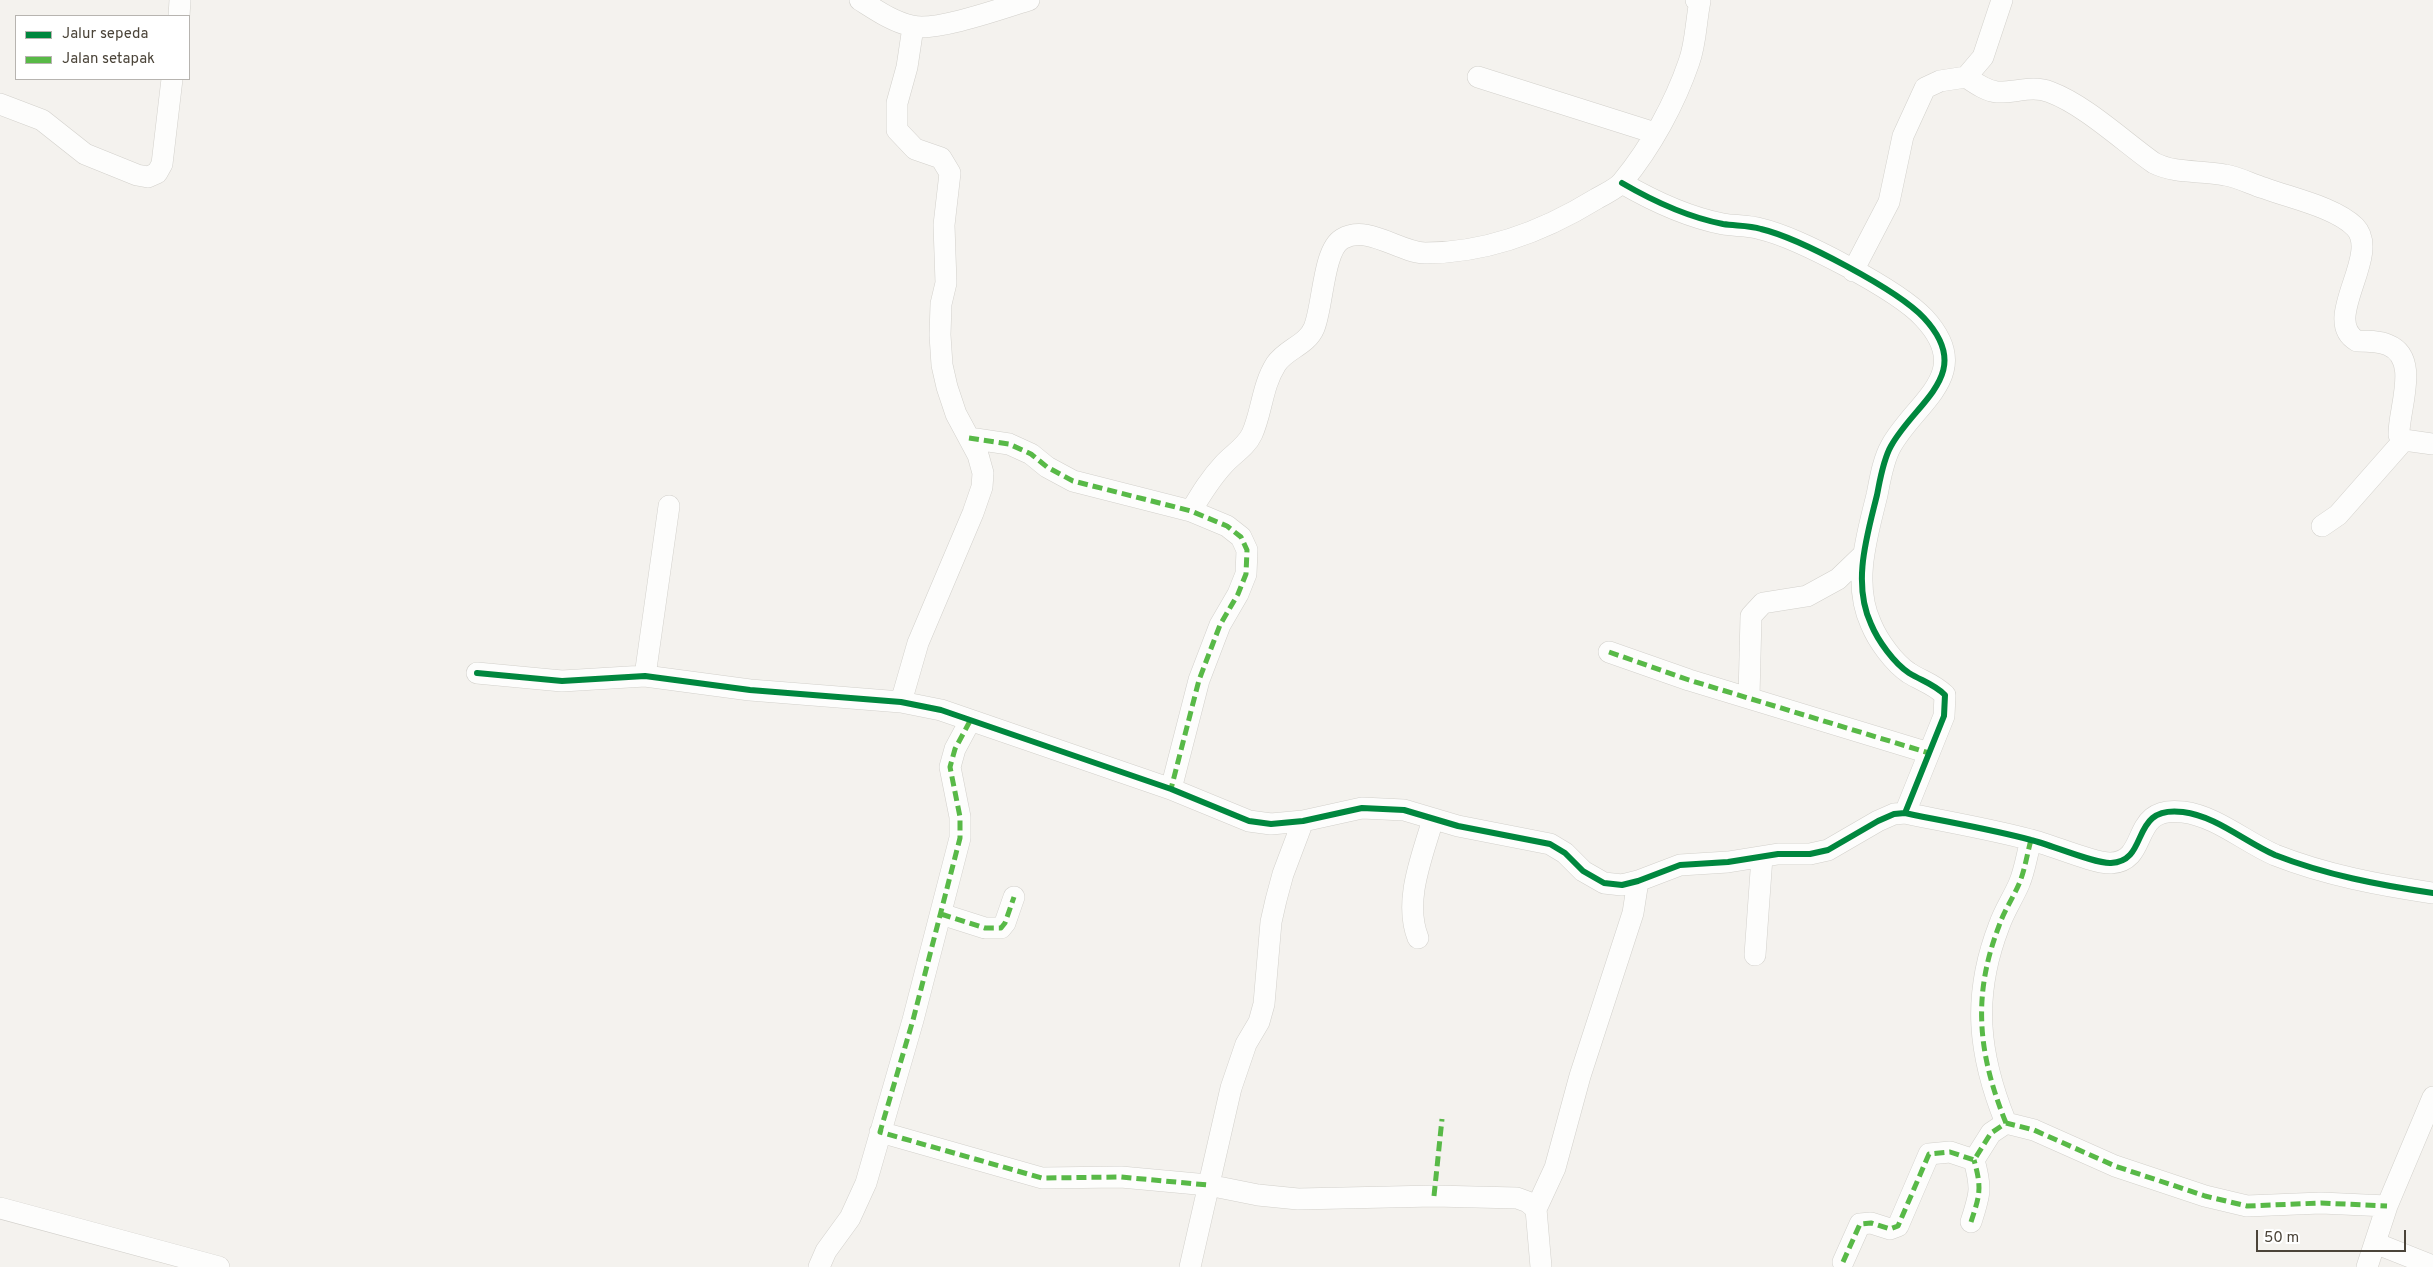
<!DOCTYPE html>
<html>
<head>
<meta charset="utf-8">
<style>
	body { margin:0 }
	#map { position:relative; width:2433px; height:1267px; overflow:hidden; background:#f4f2ee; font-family:Overpass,sans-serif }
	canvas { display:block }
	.legend { position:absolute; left:15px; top:15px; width:175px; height:65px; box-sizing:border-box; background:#fff; border:1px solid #b7b4b0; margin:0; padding:6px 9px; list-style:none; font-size:15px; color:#4b4439 }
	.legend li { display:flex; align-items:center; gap:10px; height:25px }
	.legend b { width:25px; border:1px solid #b7b4b0 }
	.scale { position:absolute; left:2256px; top:1230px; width:150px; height:22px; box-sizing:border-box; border:2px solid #4b4439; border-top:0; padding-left:6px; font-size:15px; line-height:18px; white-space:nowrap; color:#4b4439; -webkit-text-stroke:4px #fff; paint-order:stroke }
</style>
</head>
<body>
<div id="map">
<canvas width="2433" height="1267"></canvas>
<ul class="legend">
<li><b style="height:6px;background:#00873e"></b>Jalur sepeda</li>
<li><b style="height:6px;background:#58b947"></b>Jalan setapak</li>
</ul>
<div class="scale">50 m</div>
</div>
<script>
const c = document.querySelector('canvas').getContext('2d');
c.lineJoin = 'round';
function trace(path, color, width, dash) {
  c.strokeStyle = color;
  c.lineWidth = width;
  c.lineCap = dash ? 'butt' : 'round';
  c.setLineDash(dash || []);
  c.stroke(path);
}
const minor = new Path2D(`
	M860,0c16,10 33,22 52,26 24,6 91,-18 117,-26
	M179,16l1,-16
	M1478,77l177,56
	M1966,77c9,6 20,14 31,15 18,1 35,-7 53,0 35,13 73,49 104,71 22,11 46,7 71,12 13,2 26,9 39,13 26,10 71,19 91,39 27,28 -35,93 2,114 10,0 22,0 31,4 33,13 10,65 11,90l5,5 29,4
	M0,104l42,16 43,34 52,21 11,2 9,-4 5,-9 10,-85
	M1622,183c31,18 65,34 101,41 12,2 26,1 38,5 38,9 137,61 163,89 52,56 -8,83 -33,128 -8,14 -11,34 -14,49 -10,41 -25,88 -6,129 7,17 23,39 38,49 13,8 25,11 36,22l-1,21 -39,97
	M1853,271l36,-69 14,-66 22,-48 15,-7 26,-4 17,-20 19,-57
	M969,438l40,6 22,10 16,13 26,14 118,30 36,15 14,11 6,13 -1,24 -8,20 -18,31 -21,55 -28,109
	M1191,511c10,-17 19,-32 33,-47 9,-10 22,-17 28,-30 10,-22 10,-48 24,-70 10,-15 31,-19 38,-36 9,-21 9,-78 28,-89 26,-15 56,13 83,14 62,0 119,-22 171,-54 8,-5 21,-10 27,-18 28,-34 52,-78 66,-119 7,-19 7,-42 11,-61l-4,-1
	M2322,526l16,-11 66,-75
	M1609,652l80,28 240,73
	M477,673l85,8 83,-5 105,14 151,12 40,8 230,79 78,32 22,3 32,-3 59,-13 42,2 54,16 92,18 15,9 18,18 21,12 18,2 16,-4 42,-16 48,-3 50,-8h32l18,-4 50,-29 16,-7 11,-1c42,9 85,16 126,27 18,4 64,24 80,23 40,-2 17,-58 72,-51 33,4 62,30 92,43 51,20 104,30 158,38
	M645,676l24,-170
	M1749,697l2,-81 12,-13 44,-7 31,-17 25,-24
	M901,702l17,-59 55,-130 9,-26 1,-14 -5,-18 -22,-41 -9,-27 -5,-22 -2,-30 1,-31 5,-21 -2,-58 6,-52 -9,-15 -26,-9 -18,-19v-27l10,-36 6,-40
	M941,914l44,14h16l4,-5 9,-26
	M1418,938c-15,-38 5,-83 15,-119
	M1755,955l7,-98
	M2006,1123c-28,-69 -34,-127 -7,-197 5,-15 14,-28 20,-42 6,-14 8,-30 12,-44
	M880,1132l162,46 79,-1 87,8 50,10 40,4 136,-3 83,2 11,4 8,7 5,58
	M0,1208l219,59
	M1536,1209l19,-41 25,-92 53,-163 5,-32
	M1971,1222c9,-28 11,-33 3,-62
	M2375,1243l58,23
	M1843,1262l17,-38 11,-1 19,6 8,-3 31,-72 21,-2 24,8 17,-27 15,-10 28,7 81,36 90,30 42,10 74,-3 66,3
	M819,1267l7,-16 24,-33 16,-35 47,-163 47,-182v-21l-10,-50 5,-18 15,-28
	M1190,1267l41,-179 15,-44 13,-22 5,-18 7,-82 5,-22 7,-26 20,-53
	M2367,1267l20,-61 46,-109`);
trace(minor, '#d2d0cb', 22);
trace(minor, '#fdfdfc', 21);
trace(new Path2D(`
	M969,438l40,6 22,10 16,13 26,14 118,30 36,15 14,11 6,13 -1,24 -8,20 -18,31 -21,55 -28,109
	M1609,652l80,28 240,73
	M970,721l-15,28 -5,18 10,50v21l-47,182 -33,112 162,46 79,-1 87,8
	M941,914l44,14h16l4,-5 9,-26
	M2006,1123c-28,-69 -34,-127 -7,-197 5,-15 14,-28 20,-42 6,-14 8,-30 12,-44
	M1434,1196l8,-77
	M1971,1222c9,-28 11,-33 3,-62
	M1843,1262l17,-38 11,-1 19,6 8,-3 31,-72 21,-2 24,8 17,-27 15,-10 28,7 81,36 90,30 42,10 74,-3 66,3`), '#58b947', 5, [10, 5]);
trace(new Path2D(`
	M1622,183c31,18 65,34 101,41 12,2 26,1 38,5 38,9 137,61 163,89 52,56 -8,83 -33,128 -8,14 -11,34 -14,49 -10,41 -25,88 -6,129 7,17 23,39 38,49 13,8 25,11 36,22l-1,21 -39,97
	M477,673l85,8 83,-5 105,14 151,12 40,8 230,79 78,32 22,3 32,-3 59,-13 42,2 54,16 92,18 15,9 18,18 21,12 18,2 16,-4 42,-16 48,-3 50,-8h32l18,-4 50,-29 16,-7 11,-1c42,9 85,16 126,27 18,4 64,24 80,23 40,-2 17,-58 72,-51 33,4 62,30 92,43 51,20 104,30 158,38`), '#00873e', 6);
</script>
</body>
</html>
